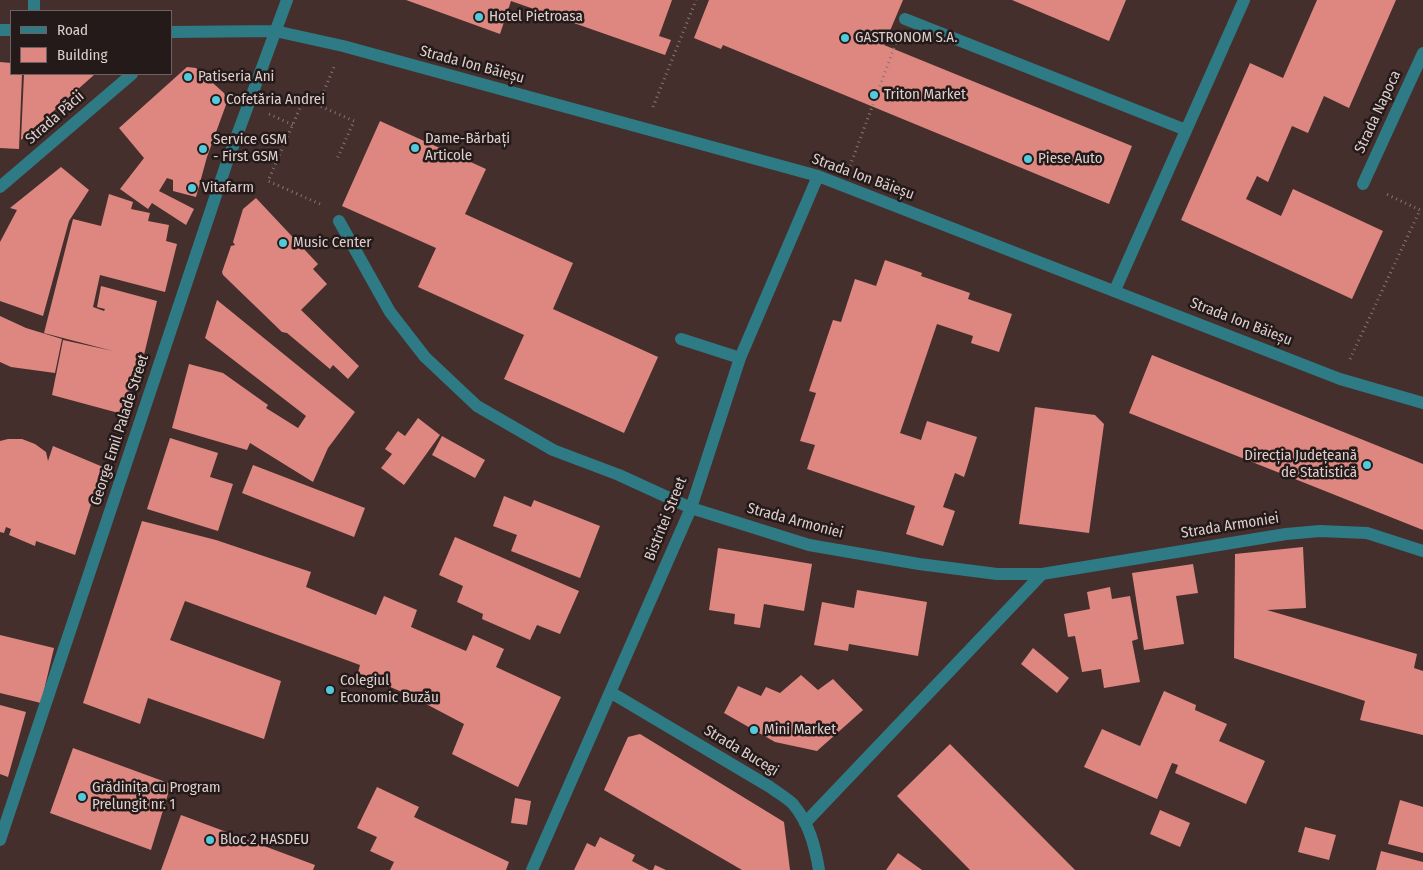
<!DOCTYPE html>
<html>
<head>
<meta charset="utf-8">
<style>
	body { margin:0 }
	#map { position:relative; width:1423px; height:870px; overflow:hidden; background:#452f2d; font-family:"Fira Sans Condensed",sans-serif }
	canvas { display:block }
	.legend { position:absolute; left:10px; top:10px; width:162px; height:65px; box-sizing:border-box; background:#241a19; border:1px solid #6e6261; margin:0; padding:6px 9px; list-style:none; font-size:15px; color:#decfcd }
	.legend li { display:flex; align-items:center; gap:10px; height:25px }
	.legend b { width:25px; border:1px solid #6e6261 }
</style>
</head>
<body>
<div id="map">
<canvas width="1423" height="870"></canvas>
<ul class="legend">
<li><b style="height:6px;background:#2e7a85"></b>Road</li>
<li><b style="height:14px;background:#dd8780"></b>Building</li>
</ul>
</div>
<script>
const c = document.querySelector('canvas').getContext('2d');
c.lineJoin = 'round';
function paint(path, color) {
  c.fillStyle = color;
  c.fill(path, 'evenodd');
}
function trace(path, color, width, dash) {
  c.strokeStyle = color;
  c.lineWidth = width;
  c.lineCap = dash ? 'butt' : 'round';
  c.setLineDash(dash || []);
  c.stroke(path);
}
function drawText(font, color, halo, rows, align = 'center') {
  c.font = font + ' "Fira Sans Condensed",sans-serif';
  c.lineWidth = 5;
  c.setLineDash([]);
  c.textBaseline = 'middle';
  c.strokeStyle = halo;
  c.fillStyle = color;
  for (const [text, x, y, turn = 0] of rows) {
    c.save();
    c.translate(x, y);
    c.rotate((+turn || 0) * Math.PI / 180);
    c.textAlign = isNaN(turn) ? turn : align;
    if (halo) c.strokeText(text, 0, 0);
    c.fillText(text, 0, 0);
    c.restore();
  }
}
paint(new Path2D(`
	M406,0h266l-13,36 12,4 -6,15 -154,-54 -11,33z
	M709,0h194l-19,45 248,101 -23,58 -386,-159 -2,4 -27,-11z
	M1012,0h114l-17,41z
	M1317,0h79l-47,108 -25,-12 -16,37 -16,-7 -24,56 -11,-6 -11,23 35,17 12,-27 90,42 -31,68 -171,-79 69,-157 33,15z
	M0,62l11,1v11h11l-3,75 -19,-1z
	M187,67l9,1 28,25 3,9 -20,55 -11,40 -23,-6v-11l-6,-2 -8,13 35,18 -8,16 -34,-22 -4,6 -28,-20 24,-31 -25,-30z
	M24,74h71l-74,66z
	M380,121l106,48 -21,45 108,49 -20,46 105,48 -34,76 -120,-54 20,-44 -106,-48 18,-39 -94,-42z
	M61,167l28,23 -20,31 -26,95 -43,-15v-59l17,-32 -7,-2z
	M109,194l24,8 -2,7 19,4 -2,8 21,4 -3,16 11,3 -12,48 -65,-17 -7,32 11,4 1,-2 -8,-2 4,-21 56,15 -14,58 -6,-1 -11,57 -74,-20 11,-55 50,11 -69,-18 29,-114 28,7z
	M256,198l62,66 -5,5 14,15 -26,26 58,56 -11,13 -15,-14 -3,4 -43,-36 -5,-1 -59,-57 -1,-3 9,-26 4,-1 -2,-3 10,-33z
	M885,260l37,13 -1,3 49,17 -2,6 44,15 -13,38 -28,-9 2,-7 -36,-12 -37,109 21,7 6,-19 50,16 -13,40 -9,-4 -12,34 12,4 -12,35 -37,-12 9,-28 -108,-37 8,-24 -15,-4 16,-48 -7,-2 24,-71 8,2 14,-43 21,7z
	M217,300l138,112 -27,36 -15,34 -63,-39 -3,7 -75,-22 17,-64 34,9 45,32 -2,3 32,20 8,-12 -101,-78z
	M0,316l26,12 36,11 -7,34 -44,-6 -11,-5z
	M1152,355l271,109v66l-294,-117z
	M1035,407l60,8 9,9 -15,109 -70,-9z
	M418,418l22,17 -36,50 -23,-17 11,-14 -7,-5 13,-18 7,5z
	M442,436l43,24 -10,18 -43,-23z
	M170,438l48,15 -8,24 23,7 -15,47 -71,-22z
	M8,439h14l13,5 11,8 2,9 5,-15 50,21 -28,88 -39,-14 -1,5 -26,-11 2,-6 -5,-2 -2,6 -4,-1v-91z
	M253,465l112,43 -11,29 -112,-44z
	M504,496l27,11 3,-7 66,26 -20,52 -69,-27 6,-16 -24,-9z
	M142,521l74,19 95,32 -5,15 70,28 8,-19 33,14 -6,17 55,24 7,-16 31,14 -8,18 65,30 -43,90 -66,-33 12,-30 -55,-29 -51,-22 2,-8 -175,-64 -15,39 111,41 -17,58 -116,-41 -8,26 -57,-21z
	M455,537l124,54 -19,43 -23,-9 -7,15 -48,-21 1,-5 -26,-12 6,-16 -24,-11z
	M1303,547l3,61 -39,2 150,44 -3,14 9,3v64l-63,-15 5,-19 -131,-43 1,-104z
	M718,548l94,16 -8,47 -40,-7 -4,24 -26,-4 1,-10 -26,-4z
	M1193,564l5,29 -22,3 8,48 -40,6 -12,-77z
	M1110,587l2,12 18,-3 8,43 -6,2 8,41 -36,6 -3,-19 -19,3 -7,-36 -7,1 -4,-23 26,-5 -3,-17z
	M857,590l70,12 -9,54 -69,-12 -1,7 -34,-6 8,-43 32,6z
	M0,635l54,13 -13,55 -41,-10z
	M1033,648l36,30 -12,15 -36,-29z
	M801,675l17,15 15,-11 30,31 -46,41 -42,-9 -51,-29 14,-27 23,10 5,-9 14,6z
	M1164,691l32,14 -1,5 32,14 -8,17 46,20 -19,43 -71,-31 3,-8 -6,-2 -15,36 -73,-32 18,-38 38,17z
	M0,705l26,7 -18,65 -8,-3z
	M640,734l144,88 6,48h-48l-138,-80 24,-53z
	M950,744l125,126h-105l-73,-74z
	M73,748l98,36 -20,66 -101,-37z
	M377,787l42,20 -5,10 95,45 -3,8h-116l4,-8 -24,-11 7,-14 -20,-9z
	M515,798l16,3 -4,24 -16,-2z
	M1400,800l23,7v46l-35,-9z
	M1160,810l30,13 -10,24 -30,-13z
	M181,815l134,50 -2,5h-152z
	M1305,827l31,8 -7,25 -31,-8z
	M600,837l35,18 -3,6 17,9h-75l13,-27 8,4z
	M1381,851l42,11v8h-47z
	M898,853l24,17h-36z
	M655,865l11,5h-13z`), '#dd8780');
trace(new Path2D(`
	M318,105l16,-38
	M653,107l43,-107
	M269,114l24,11
	M850,166l47,-126
	M320,204l-52,-23 36,-82 50,22 -17,38
	M1350,359l70,-149 -36,-17`), '#897674', 3, [1, 4]);
trace(new Path2D(`
	M34,0v11
	M905,19l281,111
	M0,30h11
	M171,32l104,-1 68,15 475,130 522,203 83,24
	M1363,184l60,-131
	M0,187l132,-113
	M339,221l51,91 35,45 52,49 76,44 66,25 72,33 118,37 110,19 78,10h45l244,-40 34,-3 47,2 56,18
	M1115,290l129,-290
	M681,339l59,19
	M610,692l160,95c8,6 17,11 23,17 16,19 22,42 26,66
	M805,823l237,-249
	M0,840l226,-675 61,-165
	M532,870l159,-362 49,-150 78,-182`), '#2e7a85', 12);
for (const [x, y, r, color] of [
	[479,17,5,"#53cadc"],
	[845,38,5,"#53cadc"],
	[188,77,5,"#53cadc"],
	[874,95,5,"#53cadc"],
	[216,100,5,"#53cadc"],
	[415,148,5,"#53cadc"],
	[203,149,5,"#53cadc"],
	[1028,159,5,"#53cadc"],
	[192,188,5,"#53cadc"],
	[283,243,5,"#53cadc"],
	[1367,465,5,"#53cadc"],
	[330,690,5,"#53cadc"],
	[754,730,5,"#53cadc"],
	[82,797,5,"#53cadc"],
	[210,840,5,"#53cadc"]
]) {
  const dot = new Path2D();
  dot.arc(x, y, r, 0, 2 * Math.PI);
  c.fillStyle = color;
  c.fill(dot);
  trace(dot, '#241a19', 2);
}
drawText('15px', '#decfcd', '#241a19', [
	["Hotel Pietroasa",489,17],
	["GASTRONOM S.A.",855,38],
	["Patiseria Ani",198,77],
	["Triton Market",884,95],
	["Cofetăria Andrei",226,100],
	["Dame-Bărbați",425,139],
	["Articole",425,156],
	["Service GSM",213,140],
	["- First GSM",213,157],
	["Piese Auto",1038,159],
	["Vitafarm",202,188],
	["Music Center",293,243],
	["Direcția Județeană",1357,456,"right"],
	["de Statistică",1357,473,"right"],
	["Colegiul",340,681],
	["Economic Buzău",340,698],
	["Mini Market",764,730],
	["Grădinița cu Program",92,788],
	["Prelungit nr. 1",92,805],
	["Bloc 2 HASDEU",220,840]
], 'left');
drawText('15px', '#decfcd', '#241a19', [
	["Strada Ion Băieșu",472,65,15],
	["Strada Napoca",1378,112,-65],
	["Strada Păcii",55,118,-41],
	["Strada Ion Băieșu",863,177,20],
	["Strada Ion Băieșu",1241,322,21],
	["George Emil Palade Street",120,430,-72],
	["Bistritei Street",666,519,-68],
	["Strada Armoniei",795,521,15],
	["Strada Armoniei",1230,526,-9],
	["Strada Bucegi",741,751,31]
]);
</script>
</body>
</html>
